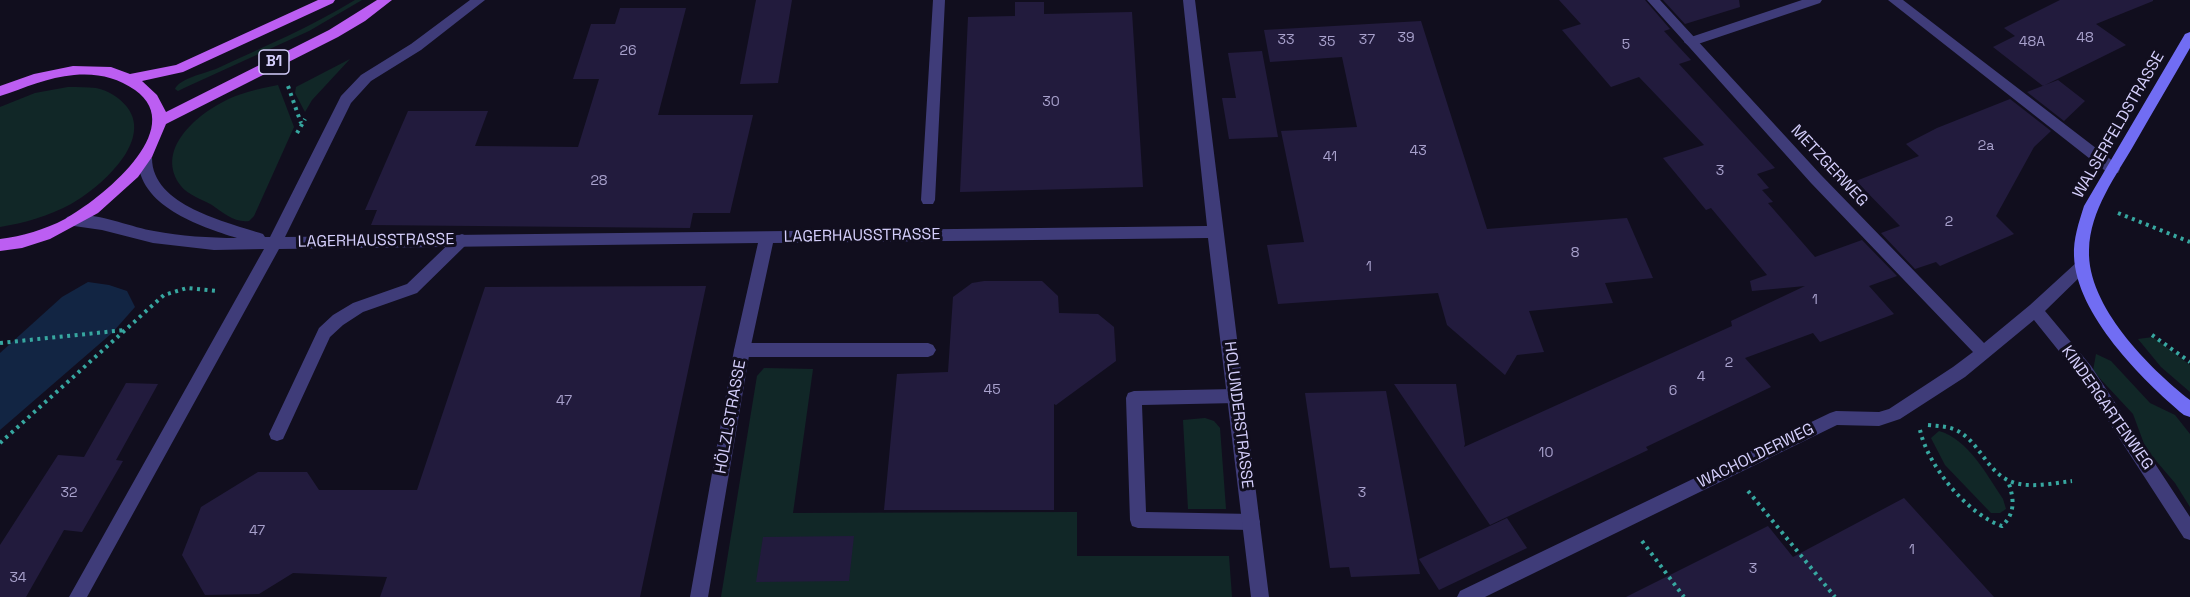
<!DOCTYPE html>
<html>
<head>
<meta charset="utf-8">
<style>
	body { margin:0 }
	canvas { display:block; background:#110e1e }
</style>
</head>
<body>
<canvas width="2190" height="597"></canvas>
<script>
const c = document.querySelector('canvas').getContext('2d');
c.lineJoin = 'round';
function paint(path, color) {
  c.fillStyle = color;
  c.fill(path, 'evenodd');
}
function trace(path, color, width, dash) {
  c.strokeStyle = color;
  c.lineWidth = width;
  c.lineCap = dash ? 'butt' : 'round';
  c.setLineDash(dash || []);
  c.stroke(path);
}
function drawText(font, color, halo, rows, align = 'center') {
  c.font = font + ' "Space Grotesk",sans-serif';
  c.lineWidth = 6;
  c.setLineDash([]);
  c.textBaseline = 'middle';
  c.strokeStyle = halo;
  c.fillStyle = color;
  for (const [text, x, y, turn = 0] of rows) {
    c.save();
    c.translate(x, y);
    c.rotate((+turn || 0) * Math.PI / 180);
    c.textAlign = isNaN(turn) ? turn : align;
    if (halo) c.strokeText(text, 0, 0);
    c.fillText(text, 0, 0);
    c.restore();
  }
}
paint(new Path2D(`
	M355,0h7l-53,31 -125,57 -6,3 -3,-2c4,-10 30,-16 41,-20 47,-22 95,-42 139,-69z
	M350,59l-38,41 -7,12 -10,-19 1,-6z
	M278,85l16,42 -40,89 -5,5c-14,2 -26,-8 -37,-16 -9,-5 -25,-11 -31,-19 -26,-34 12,-68 40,-83 17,-10 38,-14 57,-18z
	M68,87c9,0 19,0 28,1 13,3 23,9 31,19 27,35 -29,82 -56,97 -22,12 -47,19 -71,23v-120l35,-14z
	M2153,337l37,28v27l-29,-25 -23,-28z
	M2096,354l15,7 39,42 25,12 15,19v73l-15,-24 -29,-34 -13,-35 -40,-43z
	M764,368l49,1 -20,144 284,-1v44h152l3,41h-511l36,-221z
	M1205,418l9,3 6,7 6,81h-38l-5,-89z
	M1939,431c29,8 48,44 64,68l3,10 -6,4h-9l-46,-48 -14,-27z`), '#112727');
paint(new Path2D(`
	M88,282l21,3 18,6 8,16 -23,26 -112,97v-77l62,-56z`), '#122543');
paint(new Path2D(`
	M756,0h36l-14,83 -38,1z
	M1559,0h86l25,29 -6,2 27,29 -12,4 96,104 -18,6 12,14 -7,2 11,12 -5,1 47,54 47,-17 35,36 -28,10 25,28 -74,28 -7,-9 -68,25 26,29 -125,60 2,3 -158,75 -96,-141h62l9,60 -1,3 268,-121 -1,-5 74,-35 -53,5 -2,-10 17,-6 -56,-67 -5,2 -43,-52 41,-13 -65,-68 -28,10 -49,-57 19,-6z
	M1663,0h76l1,7 -55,17z
	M2060,0h93v1l-57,23 30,21 -83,41 -50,-39 22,-11 -11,-8z
	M1015,2h29v12l88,-2 11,175 -183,5 8,-175 47,-1z
	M620,8h66l-28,107h95l-23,98h-37l-3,15 -319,-3 6,-15h-12l43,-99h80l-13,35 103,1 21,-68h-26l18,-55h24z
	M1421,21l66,208 140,-11 26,60 -48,5 8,20 -84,8 15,41 -27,3 -12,20 -58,-50 -9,-32 -160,11 -11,-59 37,-3 -23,-111 76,-4 -15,-70 -72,5 -6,-32z
	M1262,51l16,86 -49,2 -7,-41h14l-8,-45z
	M2058,80l27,21 -21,20 -37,-29z
	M2010,99l41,32 -17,16 -38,69 18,18 -74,32 -4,-4 -21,7 -34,-36 19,-7 -44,-45 63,-25 -13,-12 31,-16z
	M984,281h58l16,15 1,17 39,1 16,13 2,34 -60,44 -2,-1v106h-170l13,-136 51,-2 5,-75 19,-14z
	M706,286l-66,311h-260l7,-20 -94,-4 -34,21 -54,1 -23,-40 19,-48 57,-35h49l12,18h98l68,-203z
	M126,383l32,1 -42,76 7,1 -41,71 -18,-2 -38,67h-26v-52l58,-90 26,2z
	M1386,391l34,183 -69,3 -2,-10 -19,1 -25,-175z
	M1904,498l90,99h-368l142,-71 25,31z
	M1507,518l20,30 -88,42 -20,-31z
	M854,536l-5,45 -93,1 7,-45z`), '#221b3d');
trace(new Path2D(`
	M288,86l13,37
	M297,133l8,-14
	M2118,213l72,29
	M2152,335l38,27
	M0,343l125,-13
	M1928,425c10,1 19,1 28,5 25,12 31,45 59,53 18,5 39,0 57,-2
	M1920,430c8,36 47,84 82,96 14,-13 12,-28 6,-45
	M0,443l164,-148 23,-7 30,3
	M1748,491l87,106
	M1642,541l42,56`), '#37a7a0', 4, [3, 4.5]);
paint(new Path2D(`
	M933,0h12l-10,200 -2,4h-10l-2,-4z
	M1802,0h20l-2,3 -125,42 -5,2 -6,-5 1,-3z
	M1888,0h15l215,165 2,4 -2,4h-10z
	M462,234l5,2 2,4 -2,4 -50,49 -54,19 -20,13 -13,12 -47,102 -6,2 -6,-2 -2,-5 50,-106 14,-13 20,-12 54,-19 50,-48z
	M742,343h186l5,2 3,5 -3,5 -5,2h-186l-5,-2 -3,-5 3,-5z
	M1236,389l6,2 2,5 -2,5 -6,2 -94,2 4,107 106,2 6,2 2,6 -2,6 -6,2 -114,-2 -6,-2 -2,-6 -4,-122 2,-5 6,-2z`), '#3f3c79');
paint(new Path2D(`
	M470,0h15l-64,50 -50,31 -20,22 -66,134 922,-11 -24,-226h12l74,597h-18l-43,-359 -435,5 -23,107 -42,247h-18l44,-247 24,-107 -479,6 -192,348h-18l195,-348 -50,1 -61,-7 -51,-13 -35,-5 -2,-4 2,-4c23,-8 62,10 87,14 27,5 55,7 83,7 -38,-12 -99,-32 -99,-80l7,-5 7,5c0,48 75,64 111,76l2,3h5l71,-141 20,-21 50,-31z
	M1647,0h13l161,175 163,168 46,-38 47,-43h10l2,4 -2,4 -42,41 46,55 99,151v23l-6,-2 -105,-162 -45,-56 -69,57 -65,42 -21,7 -42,-1 -352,172h-28l3,-6 370,-178 6,-2 43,1 10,-3 64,-42 20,-15 -162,-169z`), '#3f3c79');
paint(new Path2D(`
	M2190,32v16c-18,32 -37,63 -55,95 -19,33 -45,67 -46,107 -2,56 60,118 101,150v17l-6,-2c-42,-35 -108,-101 -110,-159 -1,-17 5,-34 10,-50l101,-172z`), '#716df3');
paint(new Path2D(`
	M318,0h17l-2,3 -150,69 -41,9 15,14 9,17 163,-82 48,-30h15l-27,21 -27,16 -172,87 -14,33 -14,20 -40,36 -48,26 -28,9 -22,3v-12c23,-3 44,-9 65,-20 34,-19 125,-90 70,-129 -19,-13 -38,-17 -61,-15 -26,2 -49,13 -74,21v-10l34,-12 39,-8 38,1 19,7 46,-9z`), '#bc5ef2');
drawText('14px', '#a8a1cc', null, [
	["39",1406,38],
	["48",2085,38],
	["33",1286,40],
	["37",1367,40],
	["35",1327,42],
	["48A",2032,42],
	["5",1626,45],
	["26",628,51],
	["30",1051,102],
	["2a",1986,146],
	["43",1418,151],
	["41",1330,157],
	["3",1720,171],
	["28",599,181],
	["2",1949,222],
	["8",1575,253],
	["1",1369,267],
	["1",1815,300],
	["2",1729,363],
	["4",1701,377],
	["45",992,390],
	["6",1673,391],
	["47",564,401],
	["10",1546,453],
	["32",69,493],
	["3",1362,493],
	["47",257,531],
	["1",1912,550],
	["3",1753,569],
	["34",18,578]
]);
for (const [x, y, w] of [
	[274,62,30]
]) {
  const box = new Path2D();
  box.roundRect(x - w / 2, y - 12, w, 24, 4.5);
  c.fillStyle = '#110e1e';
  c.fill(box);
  trace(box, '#d4cefb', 1.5);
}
drawText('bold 15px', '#d4cefb', null, [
	["B1",274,62]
]);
drawText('16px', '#d4cefb', '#110e1e', [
	["WALSERFELDSTRASSE",2119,125,-60],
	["METZGERWEG",1829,166,47],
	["LAGERHAUSSTRASSE",862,236,-1],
	["LAGERHAUSSTRASSE",376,241,-1],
	["KINDERGARTENWEG",2107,408,55],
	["HOLUNDERSTRASSE",1238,415,83],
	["HÖLZLSTRASSE",731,417,-80],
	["WACHOLDERWEG",1756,456,-26]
]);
</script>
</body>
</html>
